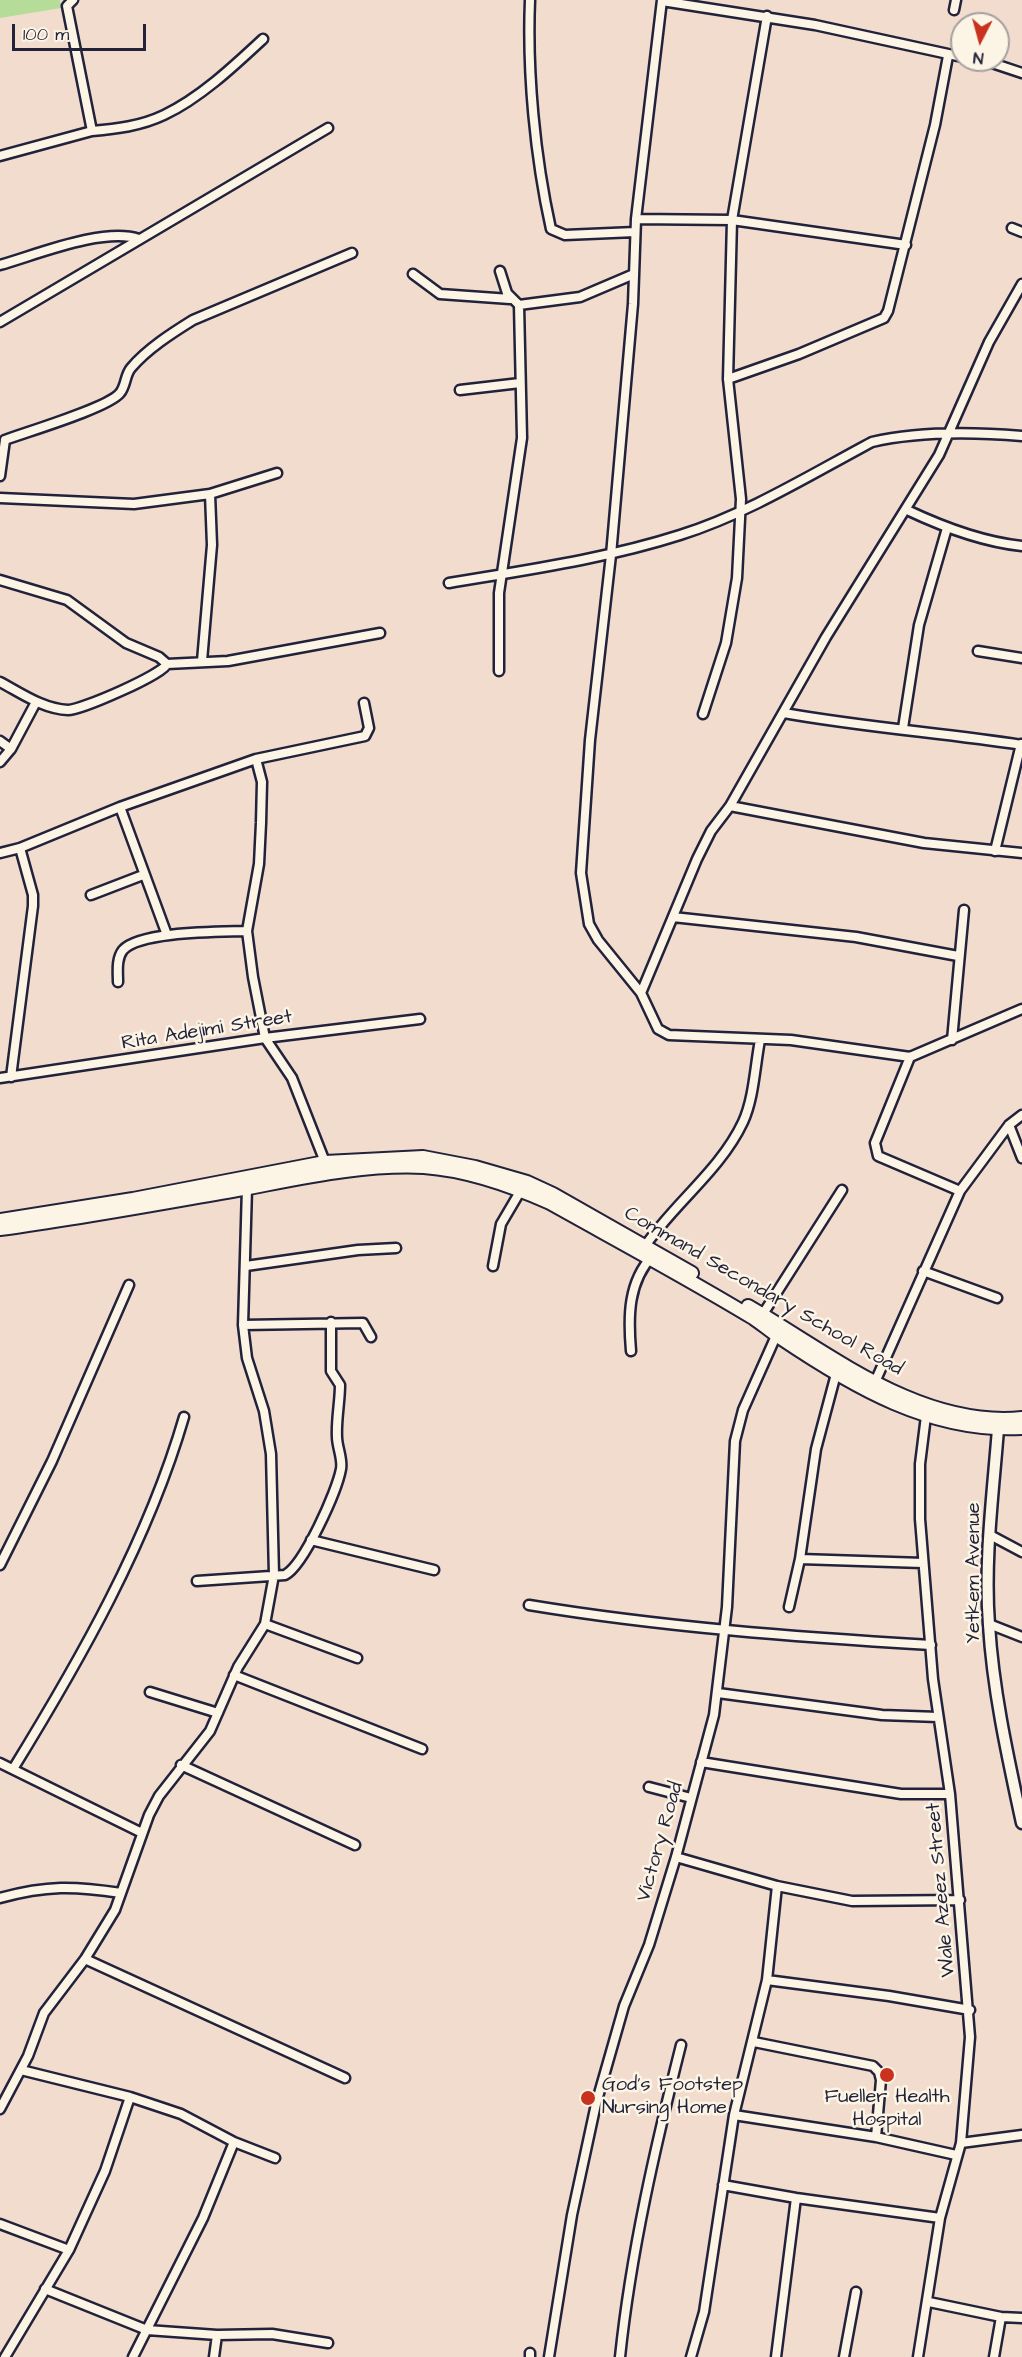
<!DOCTYPE html>
<html>
<head>
<meta charset="utf-8">
<style>
	body { margin:0 }
	#map { position:relative; width:1022px; height:2357px; overflow:hidden; background:#f2dcce; font-family:"Architects Daughter",sans-serif }
	canvas { display:block }
	.north { position:absolute; left:950px; top:12px; width:60px; height:60px; box-sizing:border-box; background:#fcf5e5; border:2px solid #a5a1a1; border-radius:50%; rotate:186deg; font-size:16px; font-weight:700; line-height:24px; text-align:center; color:#22223b }
	.north::after { content:''; display:block; margin:auto; width:21px; height:27px; background:#c8321e; clip-path:polygon(50% 0,100% 100%,50% 72%,0 100%) }
	.scale { position:absolute; left:12px; top:24px; width:134px; height:27px; box-sizing:border-box; border:3px solid #22223b; border-top:0; padding-left:8px; font-size:18px; line-height:21px; white-space:nowrap; color:#22223b; -webkit-text-stroke:4px #fcf5e5; paint-order:stroke }
</style>
</head>
<body>
<div id="map">
<canvas width="1022" height="2357"></canvas>
<div class="north">N</div>
<div class="scale">100 m</div>
</div>
<script>
const c = document.querySelector('canvas').getContext('2d');
c.lineJoin = 'round';
function paint(path, color) {
  c.fillStyle = color;
  c.fill(path, 'evenodd');
}
function trace(path, color, width, dash) {
  c.strokeStyle = color;
  c.lineWidth = width;
  c.lineCap = dash ? 'butt' : 'round';
  c.setLineDash(dash || []);
  c.stroke(path);
}
function drawText(font, color, halo, rows, align = 'center') {
  c.font = font + ' "Architects Daughter",sans-serif';
  c.lineWidth = 5;
  c.setLineDash([]);
  c.textBaseline = 'middle';
  c.strokeStyle = halo;
  c.fillStyle = color;
  for (const [text, x, y, turn = 0] of rows) {
    c.save();
    c.translate(x, y);
    c.rotate((+turn || 0) * Math.PI / 180);
    c.textAlign = isNaN(turn) ? turn : align;
    if (halo) c.strokeText(text, 0, 0);
    c.fillText(text, 0, 0);
    c.restore();
  }
}
paint(new Path2D(`
	M0,0h60l1,8 -61,10z`), '#b5dc98');
const minor = new Path2D(`
	M530,0c-3,73 5,157 21,229l14,6 70,-3
	M662,1l153,24 147,32
	M954,10l2,-10
	M983,60l39,13
	M92,131c24,-2 49,-5 72,-16 36,-17 70,-49 99,-76
	M0,156l92,-25 -25,-125 6,-6
	M636,219l96,1 174,25
	M1012,228l10,4
	M0,265c36,-10 103,-38 139,-26
	M413,274l27,20 70,5
	M1022,284l-33,58 -50,113 -113,182 -96,169 -19,25 -14,28 -56,134 17,36 11,6 122,5 119,17 112,-48
	M519,305l61,-8 54,-23
	M0,322l328,-194
	M728,379l71,-25 85,-36 4,-7 47,-186 13,-69
	M460,390l60,-7
	M5,440c21,-8 103,-32 115,-47 6,-7 5,-18 11,-25 16,-19 41,-35 62,-48l159,-67
	M0,476l5,-36
	M0,498l134,6 76,-10 67,-21
	M907,510c36,17 75,32 115,36
	M0,580l67,20 59,43 33,14 8,7 61,-3 152,-28
	M449,583c77,-13 156,-24 231,-48 67,-21 130,-60 192,-93 47,-11 102,-10 150,-6
	M978,651l44,7
	M202,661l10,-116 -2,-51
	M499,671v-78l23,-155 -3,-133 -12,-12 -7,-22
	M0,682c21,11 43,27 68,28 13,0 94,-35 99,-46
	M784,713c78,14 159,20 238,32
	M703,714l23,-71 11,-65 4,-79 -13,-120 4,-159 35,-204
	M903,728l16,-103 28,-97
	M0,741l11,8 -11,13
	M11,749l25,-47
	M256,759l6,23 -1,41 -2,41 -12,67 6,46 12,61 27,40 33,84
	M730,806l194,37 98,10
	M120,807l47,128
	M995,851l26,-107
	M0,853l20,-5 100,-41 136,-48 109,-23 4,-8 -5,-25
	M91,895l52,-20
	M673,917l183,20 102,19
	M118,982c0,-10 -2,-23 5,-32 17,-19 97,-18 124,-19
	M641,993l-43,-53 -9,-16 -8,-51 9,-133 21,-185 22,-251 3,-85 26,-219
	M952,1040l12,-130
	M910,1057l-35,86 3,13 82,35
	M11,1077l22,-171v-11l-13,-47
	M0,1078l265,-40 155,-19
	M1009,1125l13,33
	M643,1249c30,-45 77,-78 100,-127 11,-24 12,-56 17,-82
	M246,1266l112,-16 38,-2
	M493,1266l8,-42 20,-34
	M923,1271l74,27
	M763,1314l79,-124
	M243,1325l120,-2 8,14
	M631,1351c-3,-35 -3,-69 22,-96
	M836,1374l-20,75 -16,110 123,4
	M875,1382l85,-191 49,-66 13,-10
	M990,1535l32,17
	M311,1540l123,30
	M0,1565l52,-104 77,-176
	M197,1581l88,-6c19,-10 52,-84 56,-106 2,-10 -4,-22 -4,-32 -1,-17 3,-35 3,-52l-9,-14v-49
	M529,1605c133,22 267,32 402,40
	M789,1607l11,-48
	M265,1624l92,34
	M989,1624l33,13
	M234,1675l188,74
	M150,1692l68,21
	M718,1693l164,22 56,2
	M701,1762l200,32h49
	M0,1763l142,70
	M181,1765l174,80
	M13,1769c67,-109 135,-228 171,-352
	M649,1787l42,11
	M676,1857l101,29 75,15 108,-1
	M0,1898c47,-13 74,-12 121,-5
	M85,1959l260,119
	M767,1980l10,-94
	M754,2042l119,24 6,6 2,8 -5,57
	M21,2070l109,27 51,17 53,28 41,16
	M0,2109l28,-53 16,-43 41,-54 30,-49 34,-95 10,-19 51,-65 28,-64 27,-43 9,-49 -3,-121 -7,-43 -17,-53 -4,-33 4,-137
	M734,2115l142,22 80,18
	M961,2143l61,-8
	M723,2185l73,13 144,20
	M0,2224l69,26
	M45,2289l102,41 70,5 55,-1 56,9
	M929,2302l72,15 21,1
	M5,2357l64,-107 36,-79 25,-74
	M133,2357l70,-139 31,-76
	M214,2357l3,-22
	M530,2357v-4
	M549,2357l23,-142 24,-111 28,-98 25,-61 27,-88 38,-142 13,-108 8,-166 8,-31 33,-74
	M620,2357c11,-105 35,-209 61,-312
	M691,2357l13,-45 30,-197 33,-135 122,16 81,14
	M776,2357l20,-159
	M844,2357l12,-65
	M918,2357l22,-139 21,-75 9,-106 -20,-243 -17,-115 -13,-160v-55l6,-48
	M994,2357l7,-40`);
const tertiary = new Path2D(`
	M998,1429c-5,65 -14,131 -9,196 4,66 19,133 33,198`);
const secondary = new Path2D(`
	M0,1220l133,-21 192,-37 98,-5 52,10 52,15 26,12 139,79
	M0,1229c82,-11 162,-26 243,-40 59,-11 120,-25 181,-22 42,3 88,19 126,36 68,38 137,75 203,115 9,6 17,13 26,19 74,50 152,96 243,91
	M748,1306c83,48 172,122 274,112`);
trace(minor, '#22223b', 13);
trace(tertiary, '#22223b', 15);
trace(secondary, '#22223b', 16);
trace(minor, '#fcf5e5', 8);
trace(tertiary, '#fcf5e5', 10);
trace(secondary, '#fcf5e5', 12);
for (const [x, y, r, color] of [
	[887,2075,8,"#c8321e"],
	[588,2098,8,"#c8321e"]
]) {
  const dot = new Path2D();
  dot.arc(x, y, r, 0, 2 * Math.PI);
  c.fillStyle = color;
  c.fill(dot);
  trace(dot, '#fcf5e5', 2);
}
drawText('20px', '#22223b', '#fcf5e5', [
	["Rita Adejimi Street",207,1031,-9],
	["Command Secondary School Road",763,1292,30],
	["Yetkem Avenue",975,1573,-90],
	["Victory Road",661,1842,-74],
	["Wale Azeez Street",942,1890,-95]
]);
drawText('20px', '#22223b', '#fcf5e5', [
	["God's Footstep",602,2086],
	["Nursing Home",602,2109],
	["Fueller Health",887,2098,"center"],
	["Hospital",887,2121,"center"]
], 'left');
</script>
</body>
</html>
